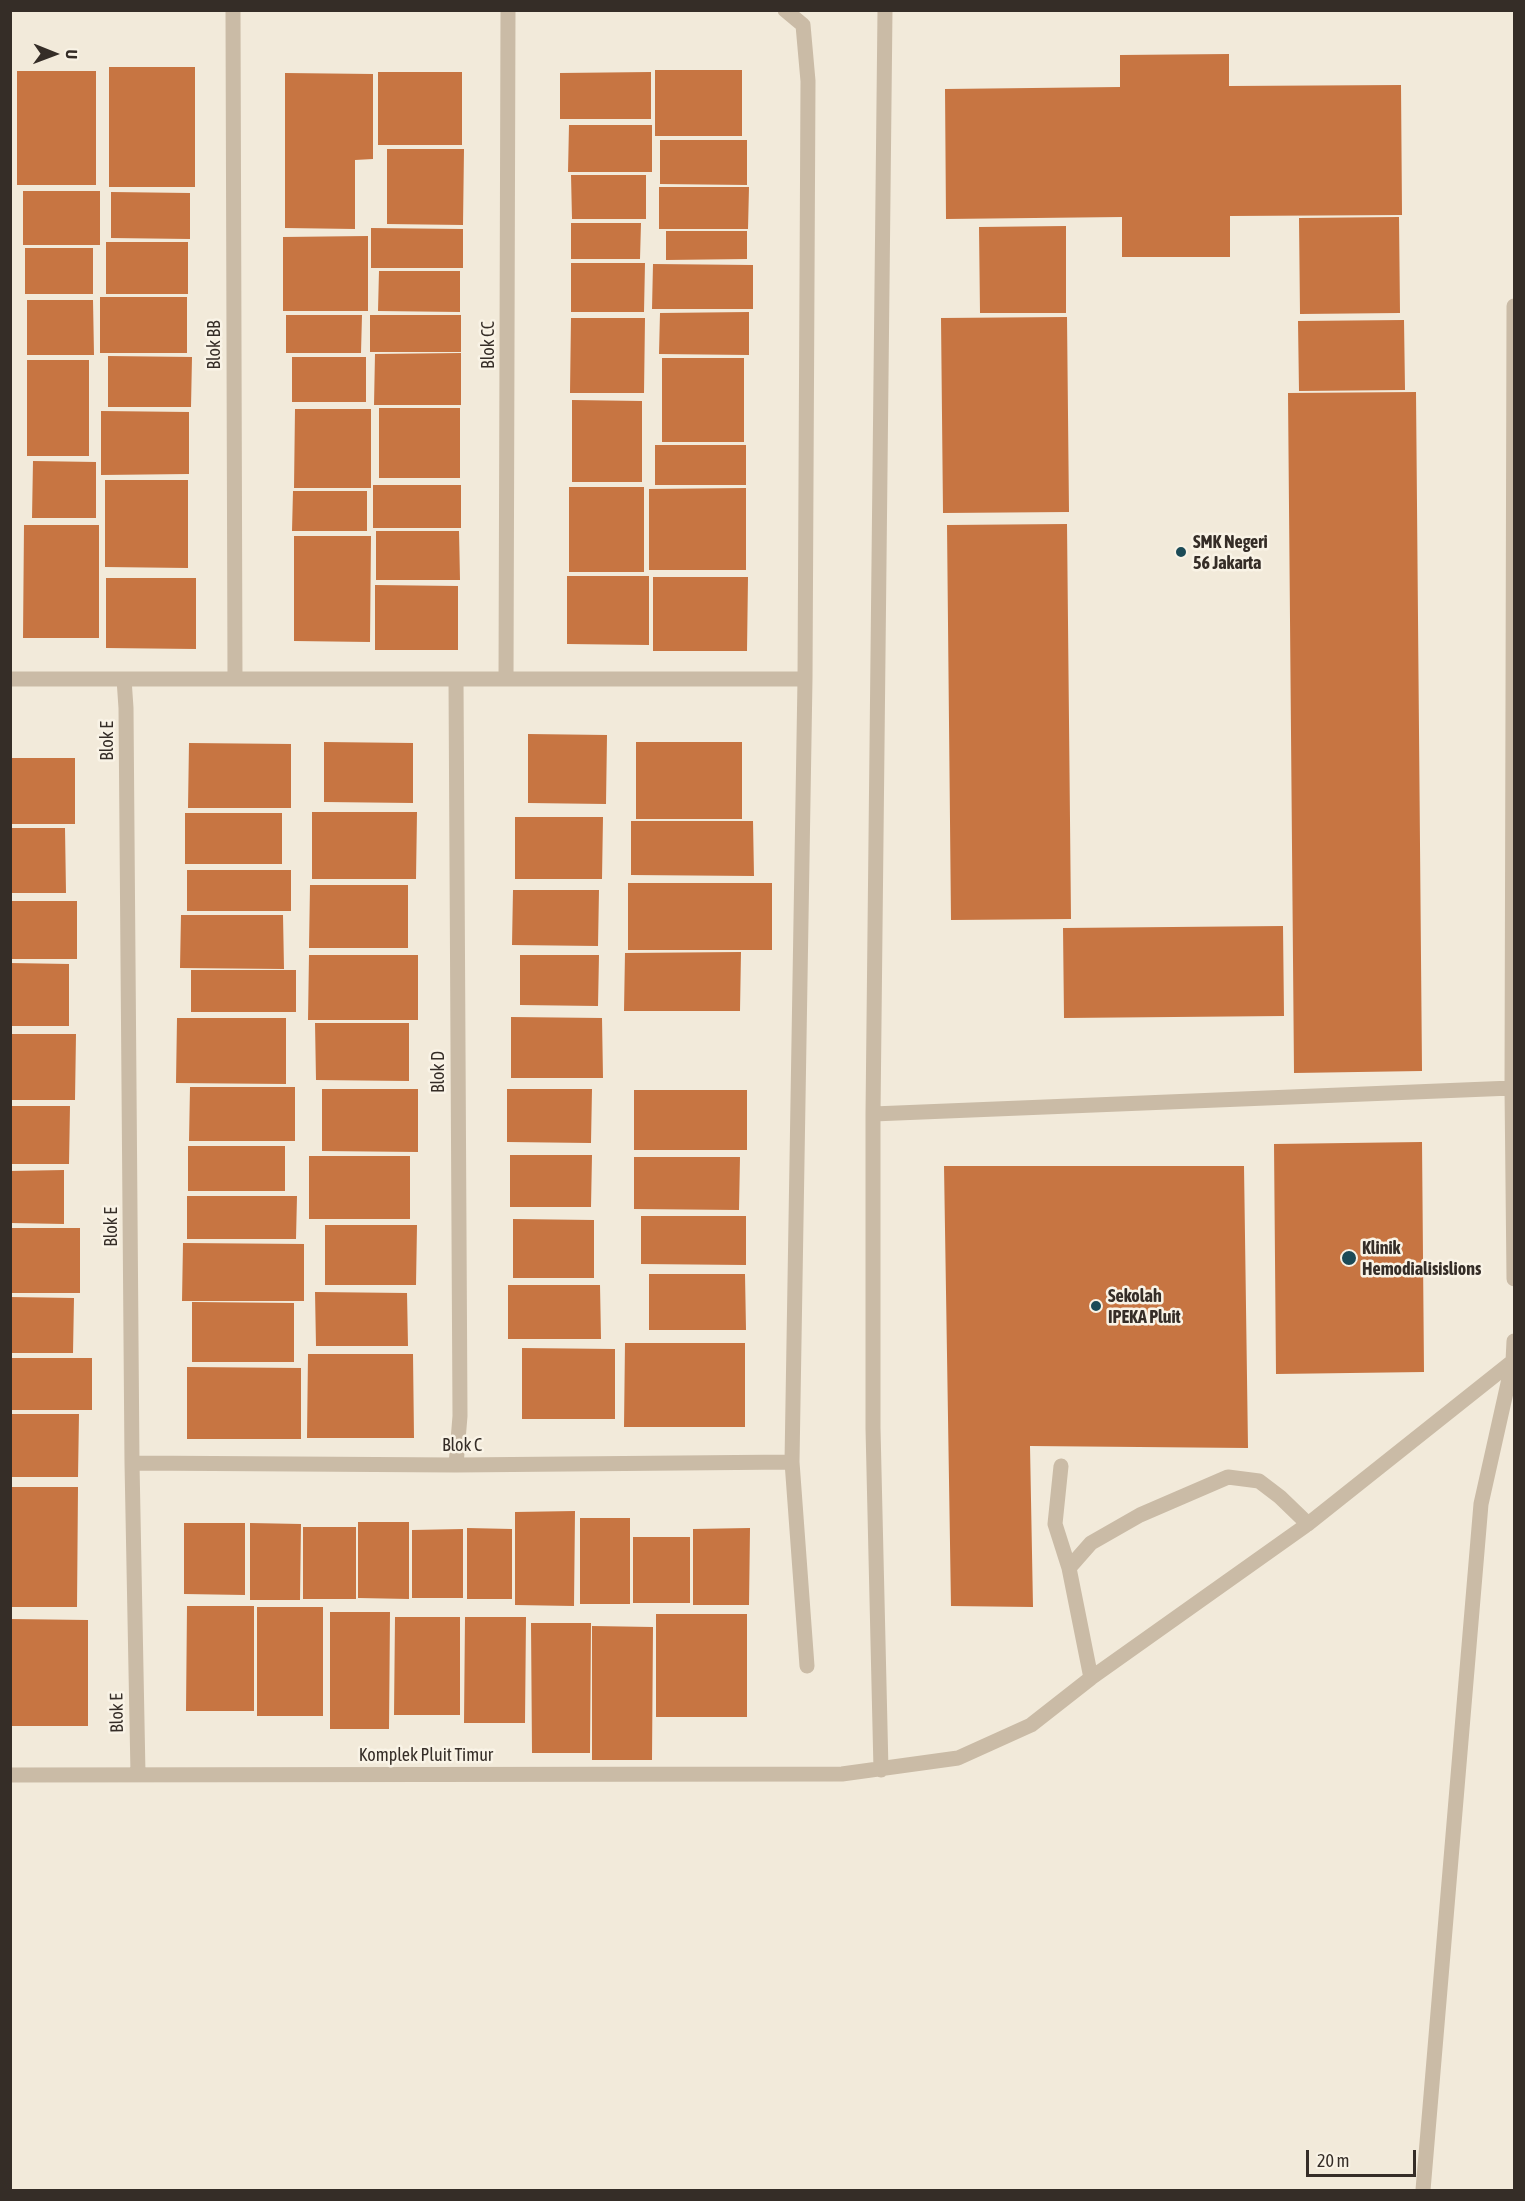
<!DOCTYPE html>
<html>
<head>
<meta charset="utf-8">
<style>
	body { margin:0 }
	#map { position:relative; width:1525px; height:2201px; overflow:hidden; background:#f2eada; font-family:"Asap Condensed",sans-serif }
	canvas { display:block }
	.frame { position:absolute; inset:0; border:12px solid #352d27; pointer-events:none }
	.north { position:absolute; left:24px; top:24px; width:60px; height:60px; -webkit-text-stroke:4px #f9f3e6; paint-order:stroke; rotate:91deg; font-size:16px; font-weight:700; line-height:24px; text-align:center; color:#352d27 }
	.north::after { content:''; display:block; margin:auto; width:21px; height:27px; background:#352d27; clip-path:polygon(50% 0,100% 100%,50% 72%,0 100%) }
	.scale { position:absolute; left:1306px; top:2150px; width:110px; height:27px; box-sizing:border-box; border:3px solid #352d27; border-top:0; padding-left:8px; font-size:18px; line-height:21px; white-space:nowrap; color:#352d27; -webkit-text-stroke:4px #f9f3e6; paint-order:stroke }
</style>
</head>
<body>
<div id="map">
<canvas width="1525" height="2201"></canvas>
<div class="frame"></div>
<div class="north">U</div>
<div class="scale">20 m</div>
</div>
<script>
const c = document.querySelector('canvas').getContext('2d');
c.lineJoin = 'round';
function paint(path, color) {
  c.fillStyle = color;
  c.fill(path, 'evenodd');
}
function trace(path, color, width, dash) {
  c.strokeStyle = color;
  c.lineWidth = width;
  c.lineCap = dash ? 'butt' : 'round';
  c.setLineDash(dash || []);
  c.stroke(path);
}
function drawText(font, color, halo, rows, align = 'center') {
  c.font = font + ' "Asap Condensed",sans-serif';
  c.lineWidth = 5;
  c.setLineDash([]);
  c.textBaseline = 'middle';
  c.strokeStyle = halo;
  c.fillStyle = color;
  for (const [text, x, y, turn = 0] of rows) {
    c.save();
    c.translate(x, y);
    c.rotate((+turn || 0) * Math.PI / 180);
    c.textAlign = isNaN(turn) ? turn : align;
    if (halo) c.strokeText(text, 0, 0);
    c.fillText(text, 0, 0);
    c.restore();
  }
}
paint(new Path2D(`
	M1229,54v32l172,-1 1,130 -172,1v41h-108v-40l-176,2 -1,-130 175,-2v-32z
	M109,67h86v120h-86z
	M655,70h87v66h-87z
	M17,71h79v114h-79z
	M378,72h84v73h-84z
	M651,72v47h-91v-46z
	M285,73l88,1v85l-18,1v69l-70,-1z
	M569,125h83v47h-84z
	M660,140h87v45l-87,-1z
	M387,149h77l-1,76 -76,-1z
	M571,175h75v44h-74z
	M659,187h90l-1,42h-89z
	M23,191h77v54h-77z
	M111,192l79,1v46l-79,-1z
	M1399,217l1,96 -100,1 -1,-96z
	M571,223h70l-1,36h-69z
	M1066,226v87h-86l-1,-86z
	M371,228l92,1v39h-92z
	M666,231h81v28l-81,1z
	M368,236v75h-85v-74z
	M106,242h82v52h-82z
	M25,248h68v46h-68z
	M571,263h74l-1,49h-73z
	M653,264l100,1v44h-101z
	M379,271h81v41l-82,-1z
	M100,297h87v56h-87z
	M27,300h66l1,55h-67z
	M749,312v43l-90,-1 1,-41z
	M286,315h76l-1,38h-75z
	M370,315h91v37h-91z
	M1067,317l2,195 -126,1 -2,-195z
	M571,318h74l-1,75h-74z
	M1404,320l1,70 -106,1 -1,-70z
	M461,353v52h-87l1,-51z
	M108,356l84,1 -1,50h-83z
	M292,357h74v45h-74z
	M662,358h82v84h-82z
	M27,360h62v96h-62z
	M1416,392l6,679 -128,2 -6,-680z
	M572,400l70,1v81h-70z
	M379,408h81v70h-81z
	M295,409h76v79h-77z
	M101,411l88,1v62l-88,1z
	M655,445h91v40h-91z
	M33,461l63,1v56h-64z
	M105,480h83v88l-83,-1z
	M373,485h88v43h-88z
	M569,487h75v85h-75z
	M746,488v82h-97v-81z
	M293,491h74v40h-75z
	M1067,524l4,395 -120,1 -4,-395z
	M24,525h75v113h-76z
	M376,531h83l1,49h-84z
	M294,536h77l-1,106 -76,-1z
	M567,576h82v69l-82,-1z
	M653,577h95l-1,74h-94z
	M106,578h90v71l-90,-1z
	M375,585l83,1v64h-83z
	M528,734l79,1 -1,69 -78,-1z
	M324,742l89,1v60l-89,-1z
	M636,742h106v77h-106z
	M189,743l102,1v64h-103z
	M10,758h65v66h-65z
	M312,812h105l-1,67h-104z
	M185,813h97v51h-97z
	M515,817h88l-1,62h-87z
	M631,821h122l1,55 -123,-1z
	M10,828h55l1,65h-56z
	M187,870h104v41h-104z
	M628,883h144v67h-144z
	M310,885h98v63h-99z
	M513,890h86l-1,56 -86,-1z
	M10,901h67v58h-67z
	M181,915h102l1,54 -104,-1z
	M1283,926l1,90 -220,2 -1,-90z
	M741,952l-1,59h-116l1,-58z
	M309,955h109v65h-110z
	M520,955h79l-1,51 -78,-1z
	M10,963l59,1v62h-59z
	M191,970h105v42h-105z
	M511,1017l91,1 1,60h-92z
	M177,1018h109v66l-110,-1z
	M315,1023h94v58l-93,-1z
	M10,1034h66l-1,66h-65z
	M190,1087h105v54h-106z
	M322,1089h96v63l-96,-1z
	M507,1089h85l-1,54 -84,-1z
	M634,1090h113v60h-113z
	M10,1106h60l-1,58h-59z
	M1422,1142l2,230 -148,2 -2,-230z
	M188,1146h97v45h-97z
	M510,1155h82l-1,52h-81z
	M309,1156h101v63h-101z
	M634,1157h106l-1,53 -105,-1z
	M944,1166h300l4,282 -218,-2 3,161 -82,-1z
	M64,1170v54l-54,-1v-52z
	M187,1196h110l-1,43h-109z
	M641,1216h105v49l-105,-1z
	M513,1219l81,1v58h-81z
	M325,1225h92l-1,60h-91z
	M10,1228h70v65h-70z
	M183,1243l121,1v57h-122z
	M649,1274h96l1,56h-97z
	M508,1285h92l1,54h-93z
	M315,1292l92,1 1,53h-92z
	M10,1297l64,1 -1,55h-63z
	M192,1302l102,1v59h-102z
	M625,1343h120v84h-121z
	M522,1348l93,1v70h-93z
	M308,1354h105l1,84h-107z
	M10,1358h82v52h-82z
	M187,1367l114,1v71h-114z
	M10,1414h69l-1,63h-68z
	M10,1487h68l-1,120h-67z
	M575,1511l-1,95 -59,-1v-93z
	M580,1518h50v86h-50z
	M358,1522h51v77l-51,-1z
	M184,1523h61v72l-61,-1z
	M250,1523l51,1 -1,76h-50z
	M303,1527h53v72h-53z
	M467,1528l45,1v70h-45z
	M750,1528l-1,77h-56v-76z
	M463,1529v69h-51v-68z
	M633,1537h57v66h-57z
	M187,1606h67v105h-68z
	M257,1607h66v109h-66z
	M330,1612h60l-1,117h-59z
	M656,1614h91v103h-91z
	M395,1617h65v98h-66z
	M465,1617h61l-1,106h-61z
	M10,1619l78,1v106h-78z
	M531,1623h60l-1,130h-58z
	M592,1626l61,1 -1,133h-60z`), '#c77542');
trace(new Path2D(`
	M233,10l2,669
	M785,10l18,15 5,56 -3,598 -13,783 15,204
	M1514,306l-2,782 2,191
	M10,679h795
	M124,679l2,29 6,755 6,311
	M456,679l4,737 -4,49
	M506,679l2,-669
	M873,1114l639,-26
	M132,1463l324,2 336,-3
	M1061,1466l-6,58 14,44 22,110
	M1069,1568l22,-25 49,-28 88,-38 31,4 21,16 28,27
	M881,1770l-8,-342v-314l12,-1104
	M10,1775l832,-1 116,-16 73,-33 60,-47 217,-154 205,-163
	M1423,2190l58,-686 32,-143 1,-20`), '#cabba6', 15);
for (const [x, y, r, color] of [
	[1181,552,6,"#1c4b57"],
	[1349,1258,8,"#1c4b57"],
	[1096,1306,6,"#1c4b57"]
]) {
  const dot = new Path2D();
  dot.arc(x, y, r, 0, 2 * Math.PI);
  c.fillStyle = color;
  c.fill(dot);
  trace(dot, '#f9f3e6', 2);
}
drawText('18px', '#352d27', '#f9f3e6', [
	["Blok BB",214,345,-90],
	["Blok CC",488,345,-90],
	["Blok E",107,741,-90],
	["Blok D",438,1072,-90],
	["Blok E",111,1227,-90],
	["Blok C",462,1445],
	["Blok E",117,1713,-91],
	["Komplek Pluit Timur",426,1755]
]);
drawText('bold 18px', '#352d27', '#f9f3e6', [
	["SMK Negeri",1193,542],
	["56 Jakarta",1193,563],
	["Klinik",1362,1248],
	["Hemodialisislions",1362,1269],
	["Sekolah",1108,1296],
	["IPEKA Pluit",1108,1317]
], 'left');
</script>
</body>
</html>
